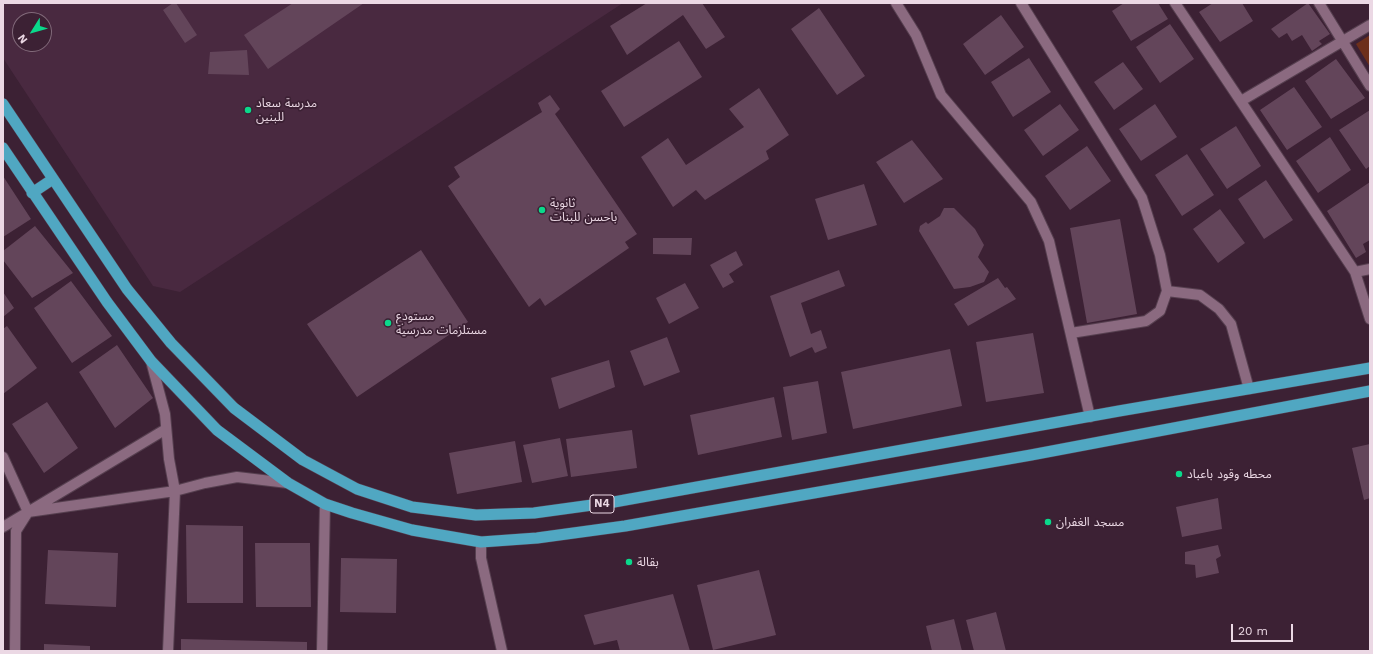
<!DOCTYPE html>
<html>
<head>
<meta charset="utf-8">
<style>
	body { margin:0 }
	#map { position:relative; width:1373px; height:654px; overflow:hidden; background:#3c2134; font-family:"Work Sans",sans-serif }
	canvas { display:block }
	.frame { position:absolute; inset:0; border:4px solid #ebd8e4; pointer-events:none }
	.north { position:absolute; left:12px; top:12px; width:40px; height:40px; box-sizing:border-box; background:#3c2134; border:1px solid #826a7a; border-radius:50%; rotate:233deg; font-size:11px; font-weight:700; line-height:16px; text-align:center; color:#ebd8e4 }
	.north::after { content:''; display:block; margin:auto; width:14px; height:18px; background:#0ad98b; clip-path:polygon(50% 0,100% 100%,50% 72%,0 100%) }
	.scale { position:absolute; left:1231px; top:624px; width:62px; height:18px; box-sizing:border-box; border:2px solid #ebd8e4; border-top:0; padding-left:5px; font-size:12px; line-height:14px; white-space:nowrap; color:#ebd8e4; -webkit-text-stroke:3px #3c2134; paint-order:stroke }
</style>
</head>
<body>
<div id="map">
<canvas width="1373" height="654"></canvas>
<div class="frame"></div>
<div class="north">N</div>
<div class="scale">20 m</div>
</div>
<script>
const c = document.querySelector('canvas').getContext('2d');
c.lineJoin = 'round';
function paint(path, color) {
  c.fillStyle = color;
  c.fill(path, 'evenodd');
}
function trace(path, color, width, dash) {
  c.strokeStyle = color;
  c.lineWidth = width;
  c.lineCap = dash ? 'butt' : 'round';
  c.setLineDash(dash || []);
  c.stroke(path);
}
function drawText(font, color, halo, rows, align = 'center') {
  c.font = font + ' "Work Sans","Noto Sans Arabic",sans-serif';
  c.lineWidth = 3.5;
  c.setLineDash([]);
  c.textBaseline = 'middle';
  c.strokeStyle = halo;
  c.fillStyle = color;
  for (const [text, x, y, turn = 0] of rows) {
    c.save();
    c.translate(x, y);
    c.rotate((+turn || 0) * Math.PI / 180);
    c.textAlign = isNaN(turn) ? turn : align;
    if (halo) c.strokeText(text, 0, 0);
    c.fillText(text, 0, 0);
    c.restore();
  }
}
paint(new Path2D(`
	M3,3h620l-443,289 -27,-6 -150,-228zM20,20h24v24h-24z`), '#492940');
paint(new Path2D(`
	M1370,35v32l-14,-23z`), '#6d2f1b');
paint(new Path2D(`
	M173,3h3l21,32 -12,8 -22,-33z
	M293,3h71l-96,66 -24,-34z
	M647,3h55l23,34 -19,12 -23,-34 -56,40 -17,-29z
	M1124,3h34l10,16 -37,22 -19,-30z
	M1213,3h29l11,18 -33,21 -21,-30z
	M1308,3l22,31 -11,7 3,3 -10,7 -10,-16 -10,6 -5,-8 -8,5 -8,-9z
	M819,8l46,68 -28,19 -46,-66z
	M1001,15l23,32 -39,28 -22,-31z
	M1170,24l24,35 -34,24 -24,-36z
	M679,41l23,36 -78,50 -23,-36z
	M247,50l2,25 -41,-1 2,-22z
	M1029,58l22,34 -38,25 -22,-35z
	M1336,59l29,39 -34,21 -26,-38z
	M1123,62l20,27 -29,21 -20,-28z
	M1294,87l28,40 -35,23 -27,-40z
	M759,88l30,47 -23,16 3,8 -64,41 -9,-10 -23,17 -32,-50 27,-19 18,27 58,-38 -15,-18z
	M550,95l10,14 -5,5 82,120 -12,8 4,6 -84,58 -5,-8 -11,9 -81,-121 12,-9 -6,-10 88,-55 -4,-9z
	M1060,104l19,26 -36,26 -19,-26z
	M1155,104l22,33 -36,24 -22,-32z
	M1370,110v56l-4,3 -27,-39z
	M1236,126l25,40 -34,23 -27,-40z
	M1330,137l21,33 -33,23 -22,-32z
	M912,140l31,39 -39,24 -28,-41z
	M1087,146l24,35 -41,29 -25,-34z
	M1187,154l27,41 -32,21 -27,-41z
	M3,176l28,43 -28,18z
	M1266,180l27,40 -29,19 -26,-40z
	M1370,182v58l-7,4 3,8 -10,6 -29,-47z
	M864,184l13,41 -49,15 -13,-41z
	M944,208h10l21,21 9,16 -6,12 11,15 -5,10 -14,5 -16,2 -35,-58 1,-5 6,-4 2,2 12,-8z
	M1220,209l25,34 -27,20 -25,-34z
	M1120,219l17,95 -50,9 -17,-95z
	M35,226l38,47 -41,25 -29,-38v-9z
	M653,238h39l-1,17 -38,-1z
	M421,250l47,72 -111,75 -50,-73z
	M736,251l7,14 -14,9 5,8 -11,6 -13,-23z
	M839,270l6,16 -44,17 10,31 10,-4 6,18 -12,5 -3,-6 -22,10 -20,-61z
	M998,278l7,10 2,-1 9,12 -48,27 -14,-22z
	M71,281l41,55 -40,27 -38,-55z
	M685,283l14,25 -30,16 -13,-26z
	M3,292l11,16 -11,9z
	M7,326l30,42 -34,26v-65z
	M1033,333l11,60 -58,9 -10,-60z
	M667,337l13,35 -36,14 -14,-35z
	M117,345l36,53 -38,30 -36,-56z
	M950,349l12,57 -109,23 -12,-57z
	M609,360l6,27 -56,22 -8,-31z
	M818,381l9,52 -35,7 -9,-53z
	M774,397l8,40 -84,18 -8,-40z
	M47,402l31,46 -34,25 -32,-49z
	M632,430l5,38 -66,9 -5,-38z
	M560,438l8,38 -36,7 -9,-38z
	M515,441l7,41 -65,12 -8,-41z
	M1370,444v54l-6,2 -12,-52z
	M1218,498l4,31 -40,8 -6,-30z
	M186,525l57,1v77h-56z
	M255,543h55l1,64h-55z
	M1218,545l3,11 -5,3 3,14 -23,5 -1,-13 -10,-1v-12z
	M48,550l70,3 -2,54 -71,-3z
	M341,558l56,1 -1,54 -56,-1z
	M759,570l17,65 -63,15 -16,-65z
	M673,594l17,57h-70l-3,-11 -23,5 -10,-30z
	M996,612l10,39h-32l-8,-31z
	M954,619l8,32h-30l-6,-25z
	M181,639l126,3v9h-126z
	M44,644l46,2v5h-46z`), '#63455a');
const minor = new Path2D(`
	M896,3l20,32 25,60 90,107 18,39 41,176
	M1021,3l121,195 18,57 7,36 -7,20 -14,10 -75,12
	M1175,3l180,269 15,47
	M1319,3l51,83
	M1241,101l129,-76
	M1355,272l15,-3
	M1167,291l33,4 19,14 12,15 18,65
	M151,361l14,53 4,45 6,32 30,-8 32,-6 51,6
	M3,457l25,55
	M3,527l25,-15 147,-21 -7,160
	M481,542v16l21,93
	M15,651l1,-120 12,-19 138,-83
	M322,651l3,-147`);
const trunk = new Path2D(`
	M3,104l124,185 44,54 63,65 69,52 54,29 55,18 64,8 58,-2 80,-11 505,-91 251,-43
	M3,148l104,154 44,59 66,69 71,53 37,21 27,9 60,17 69,12 56,-4 88,-12 406,-71 339,-64
	M32,193l21,-14`);
trace(minor, '#563f4f', 12);
trace(trunk, '#563f4f', 12);
trace(minor, '#8b6a80', 10);
trace(trunk, '#50a7c2', 11);
for (const [x, y, r, color] of [
	[248,110,4,"#0ad98b"],
	[542,210,4,"#0ad98b"],
	[388,323,4,"#0ad98b"],
	[1179,474,4,"#0ad98b"],
	[1048,522,4,"#0ad98b"],
	[629,562,4,"#0ad98b"]
]) {
  const dot = new Path2D();
  dot.arc(x, y, r, 0, 2 * Math.PI);
  c.fillStyle = color;
  c.fill(dot);
  trace(dot, '#3c2134', 1.5);
}
for (const [x, y, w] of [
	[602,504,24]
]) {
  const box = new Path2D();
  box.roundRect(x - w / 2, y - 9, w, 18, 3);
  c.fillStyle = '#3c2134';
  c.fill(box);
  trace(box, '#ebd8e4', 1);
}
drawText('bold 11px', '#ebd8e4', null, [
	["N4",602,504]
]);
drawText('12px', '#ebd8e4', '#3c2134', [
	["مدرسة سعاد",256,103],
	["للبنين",256,117],
	["ثانوية",550,203],
	["باحسن للبنات",550,217],
	["مستودع",396,316],
	["مستلزمات مدرسية",396,330],
	["محطه وقود باعباد",1187,474],
	["مسجد الغفران",1056,522],
	["بقالة",637,562]
], 'left');
</script>
</body>
</html>
